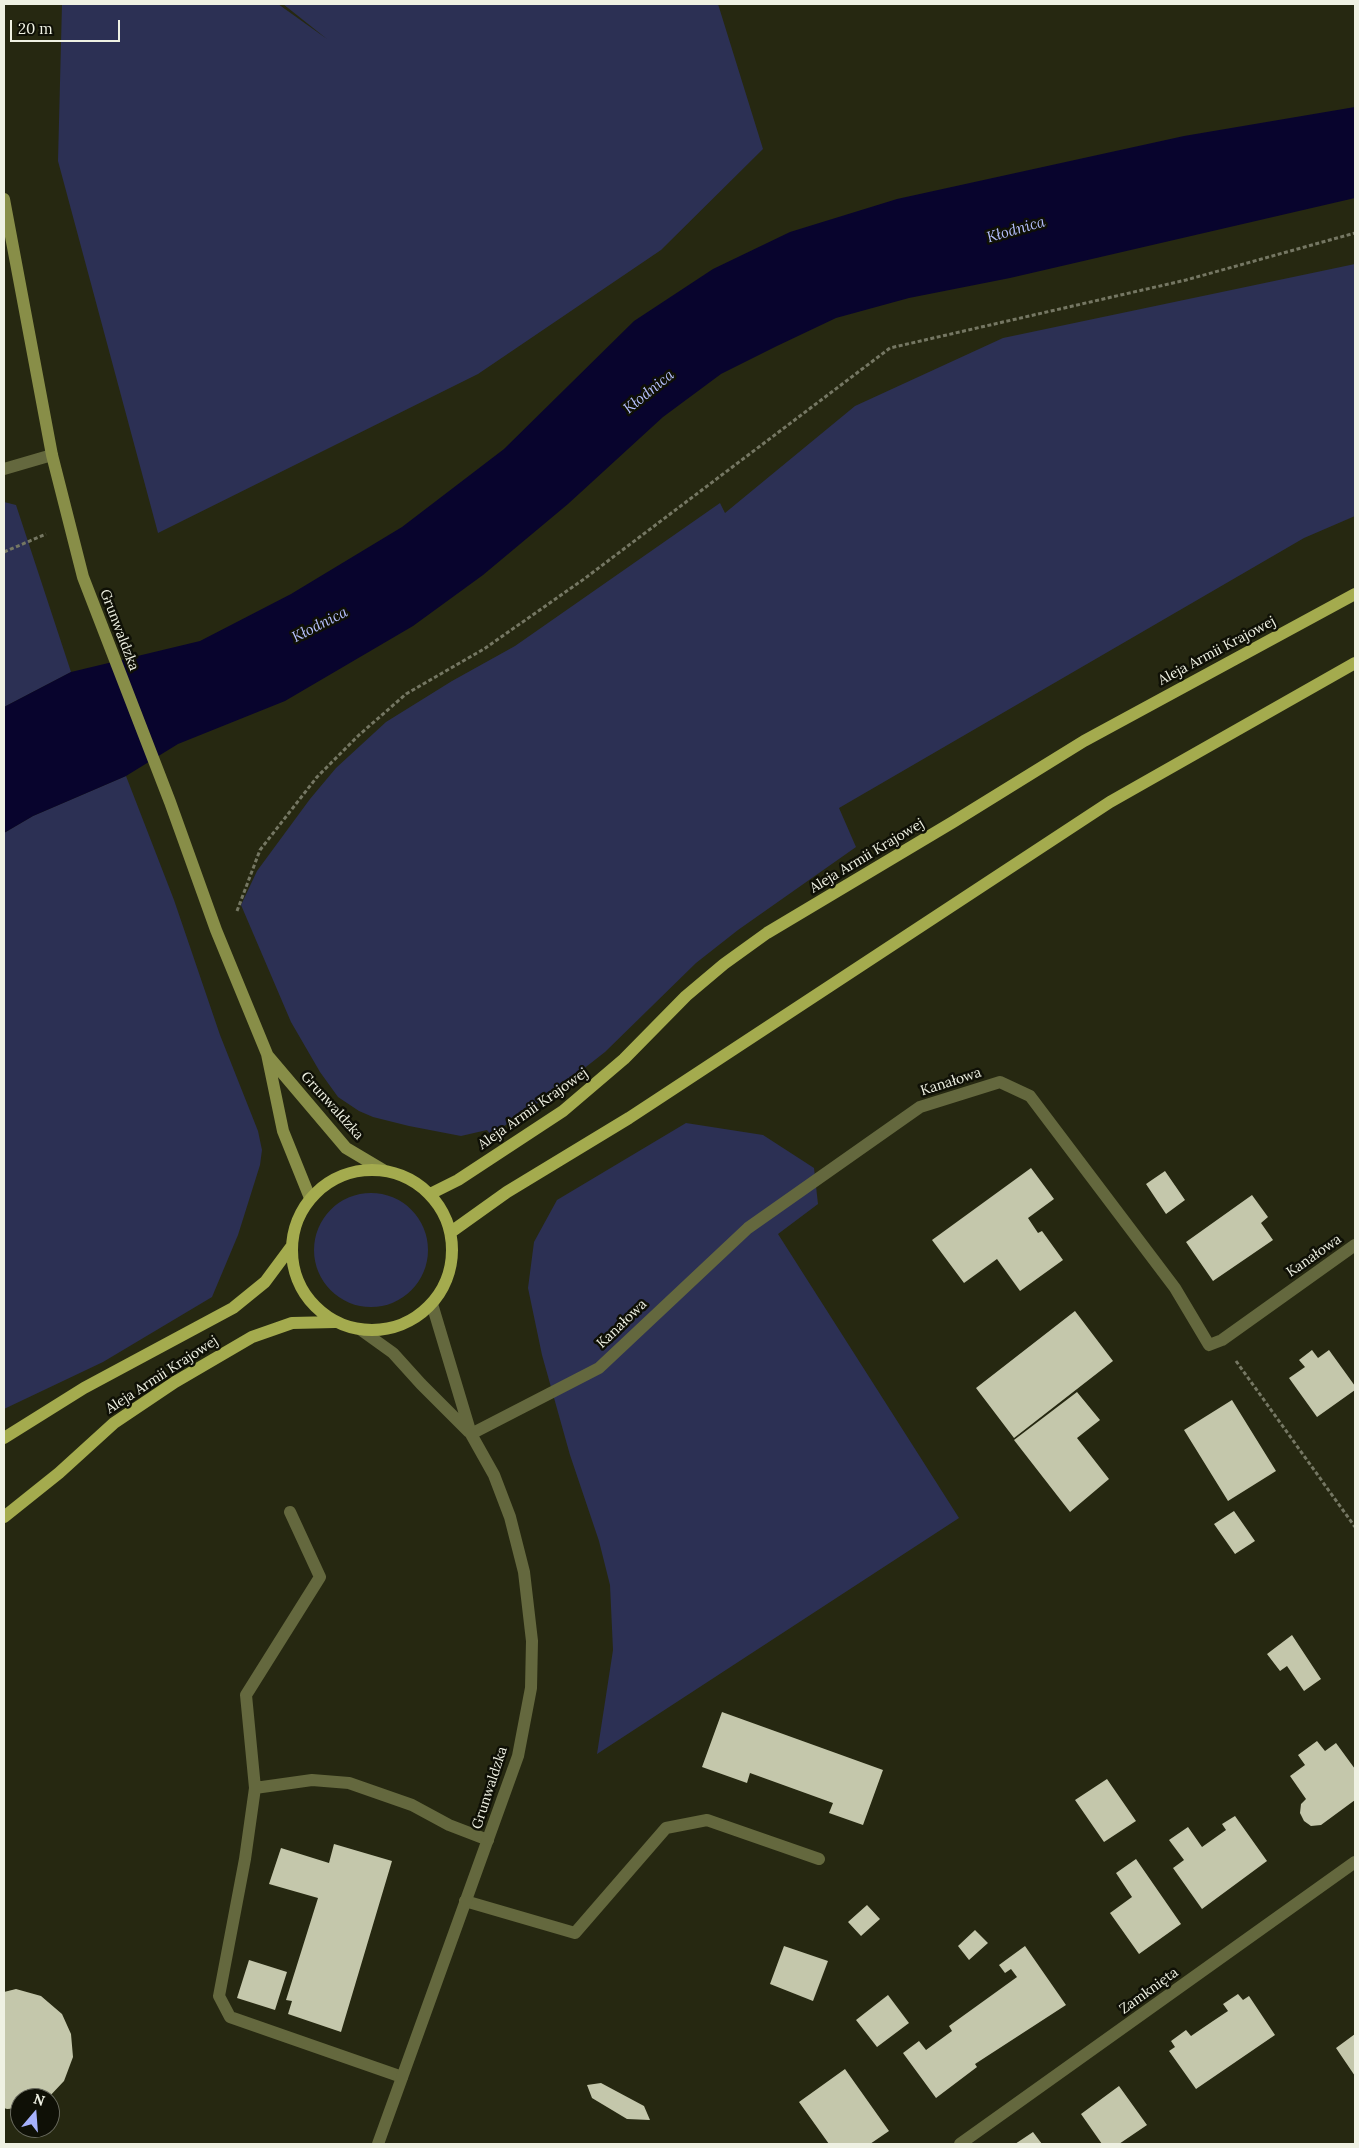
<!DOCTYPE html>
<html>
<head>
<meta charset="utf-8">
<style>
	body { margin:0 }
	#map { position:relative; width:1359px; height:2148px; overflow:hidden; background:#262811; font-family:Lora,serif }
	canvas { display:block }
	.frame { position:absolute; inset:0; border:5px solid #eff1e3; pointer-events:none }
	.north { position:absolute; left:10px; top:2088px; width:50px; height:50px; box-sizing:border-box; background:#0f1006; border:1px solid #696a5e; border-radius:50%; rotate:18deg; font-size:14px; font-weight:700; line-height:20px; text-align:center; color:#eff1e3 }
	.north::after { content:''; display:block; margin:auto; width:18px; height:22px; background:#a6b1fc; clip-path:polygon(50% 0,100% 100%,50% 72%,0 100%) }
	.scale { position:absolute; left:10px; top:20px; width:110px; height:22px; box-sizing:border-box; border:2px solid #eff1e3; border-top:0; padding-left:6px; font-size:15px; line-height:18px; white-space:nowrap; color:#eff1e3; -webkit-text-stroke:4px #0f1006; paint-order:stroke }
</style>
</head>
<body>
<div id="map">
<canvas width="1359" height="2148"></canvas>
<div class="frame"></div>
<div class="north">N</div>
<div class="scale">20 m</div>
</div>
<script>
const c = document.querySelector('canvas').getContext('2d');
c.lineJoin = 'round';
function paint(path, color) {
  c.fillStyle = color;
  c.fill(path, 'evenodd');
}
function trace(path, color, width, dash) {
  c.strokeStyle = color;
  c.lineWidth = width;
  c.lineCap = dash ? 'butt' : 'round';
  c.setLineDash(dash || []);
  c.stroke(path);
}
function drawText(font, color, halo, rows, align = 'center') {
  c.font = font + ' Lora,serif';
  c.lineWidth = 5;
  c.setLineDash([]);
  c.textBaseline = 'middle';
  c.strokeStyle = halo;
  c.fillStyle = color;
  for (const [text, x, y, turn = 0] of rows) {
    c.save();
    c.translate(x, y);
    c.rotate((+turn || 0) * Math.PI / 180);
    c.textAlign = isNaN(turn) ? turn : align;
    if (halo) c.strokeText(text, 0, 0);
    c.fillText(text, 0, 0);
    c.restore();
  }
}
paint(new Path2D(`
	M62,4h216l49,35 -44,-35h435l45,145 -102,101 -183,124 -320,159 -100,-372z
	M1355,264v252l-51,22 -465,270 17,39 -118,83 -42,33 -91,89 -51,40 -63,43 -4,-5 -26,6 -52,-10 -36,-9 -14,-6 -21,-14 -18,-25 -29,-50 -50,-117 16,-34 53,-72 26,-31 50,-46 66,-41 63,-35 205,-143 5,10 130,-107 148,-68z
	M4,502l12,3 55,167 -67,35z
	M126,776l48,124 46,135 38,96 4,19 -2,15 -22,70 -26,62 -109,65 -99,47v-576l29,-17z
	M686,1123l77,12 51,33 4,36 -40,30 181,284 -362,236 16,-104 -3,-65 -11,-44 -29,-86 -28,-100 -14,-67 6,-46 23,-42z
	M314 1250a57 57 0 1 1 114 0a57 57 0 1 1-114 0Z`), '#2c3054');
paint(new Path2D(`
	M1355,107v91l-345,80 -101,20 -73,20 -59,28 -56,28 -58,43 -95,87 -85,71 -70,51 -128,75 -107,43 -52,32 -93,40 -29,17v-126l67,-35 129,-31 91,-47 111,-67 102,-78 130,-128 79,-52 77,-37 107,-33 287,-63z`), '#08042d');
paint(new Path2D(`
	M1031,1168l23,31 -26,19 10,15 4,-2 21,29 -43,31 -23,-32 -33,24 -32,-43z
	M1165,1171l20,29 -19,14 -20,-30z
	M1252,1195l16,22 -7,6 12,17 -60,41 -27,-39z
	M1075,1311l38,50 -99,77 -38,-50z
	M1312,1350l6,8 11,-8 26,36v4l-38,27 -28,-39 16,-11 -6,-7z
	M1077,1392l23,28 -23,18 32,41 -39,33 -56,-72z
	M1232,1400l44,71 -48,30 -44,-71z
	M1234,1511l21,30 -20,13 -21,-30z
	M1292,1635l29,44 -17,12 -17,-25 -7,5 -13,-17z
	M722,1712l161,58 -20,55 -34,-12 4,-10 -83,-30 -3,10 -45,-16z
	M1317,1741l8,10 11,-8 19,26v31l-34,25 -10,1 -7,-5 -4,-8 1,-9 5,-5 -16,-23 15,-11 -7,-10z
	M1107,1779l29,42 -32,21 -29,-42z
	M1235,1816l32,45 -65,48 -29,-41 11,-8 -15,-20 19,-13 14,20 24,-17 -4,-6z
	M334,1844l58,17 -51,171 -53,-18 4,-13 -6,-1 32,-102 -49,-14 12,-36 48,15z
	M1136,1859l45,65 -42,30 -29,-41 22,-16 -16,-24z
	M867,1905l13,14 -19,17 -13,-14z
	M975,1930l13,13 -19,17 -11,-14z
	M784,1946l44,15 -15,40 -43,-17z
	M1025,1946l41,59 -91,59 2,3 -41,31 -33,-45 16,-12 7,9 26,-19 -3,-5 68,-49 -6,-8 -6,4 -6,-8z
	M249,1960l38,12 -12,38 -38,-12z
	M16,1989l25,7 21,18 9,20 2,23 -9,24 -16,17h-28v10l-13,1 -3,-1v-116z
	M1238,1994l5,6 6,-4 26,39 -79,54 -27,-38 6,-4 -4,-6 15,-11 5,6 22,-15 15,-10 -5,-7z
	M888,1995l21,28 -32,24 -21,-27z
	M1355,2034v42l-19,-28z
	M845,2069l44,62 -19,13h-41l-30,-42z
	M601,2083l43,23 6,14 -23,-1 -35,-21 -5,-13z
	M1119,2086l28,39 -28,19h-17l-21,-30z
	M1033,2132l9,12h-27z`), '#c4c7ab');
trace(new Path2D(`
	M4,552l42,-18
	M237,911l23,-61 57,-73 42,-42 47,-41 78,-45 100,-70 306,-231 296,-68 169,-47
	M1236,1361l119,166`), '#757763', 3, [4, 2.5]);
trace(new Path2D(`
	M4,469l48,-14
	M255,1788l-9,-93 74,-118 -30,-65
	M465,1901l110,32 91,-105 41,-8 112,39
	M402,2077l-172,-60 -11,-21 26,-137 10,-71 57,-8 37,3 63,22 37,20 39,15`), '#64683e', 12);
trace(new Path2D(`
	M361,1330l32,23 28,31 48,48
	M471,1434l128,-66 149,-140 172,-121 80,-25 30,14 145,192 34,57 13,-5 133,-95
	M378,2144l140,-388 13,-68 1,-47 -8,-69 -14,-55 -16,-42 -23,-41 -39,-130
	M960,2144l395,-282`), '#64683e', 12);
trace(new Path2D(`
	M4,199l48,256 31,122 87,225 46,128 51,124 16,77 27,67
	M268,1056l78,92 37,22`), '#888e48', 12);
trace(new Path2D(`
	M292 1250a80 80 0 1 1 160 0a80 80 0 1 1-160 0Z
	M430,1194l28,-14 105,-69 61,-52 62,-63 38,-32 43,-31 186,-111 131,-81 271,-147
	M451,1232l56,-40 122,-74 481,-316 245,-139
	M4,1438l80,-50 149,-80 32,-26 26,-35
	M4,1517l55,-44 55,-50 61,-41 77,-45 40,-14 43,-1`), '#a4ab4e', 12);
drawText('14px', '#eff1e3', '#0f1006', [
	["Grunwaldzka",119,630,69],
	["Aleja Armii Krajowej",1217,651,-28],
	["Aleja Armii Krajowej",867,856,-31],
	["Kanałowa",951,1082,-18],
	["Grunwaldzka",332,1106,48],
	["Aleja Armii Krajowej",533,1109,-35],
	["Kanałowa",1314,1256,-35],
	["Kanałowa",622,1324,-44],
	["Aleja Armii Krajowej",162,1375,-33],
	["Grunwaldzka",490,1788,-72],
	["Zamknięta",1149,1991,-36]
]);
drawText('italic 15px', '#b5bffc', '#0f1006', [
	["Kłodnica",1016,230,-16],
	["Kłodnica",649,392,-39],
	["Kłodnica",320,625,-27]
]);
</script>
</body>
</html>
